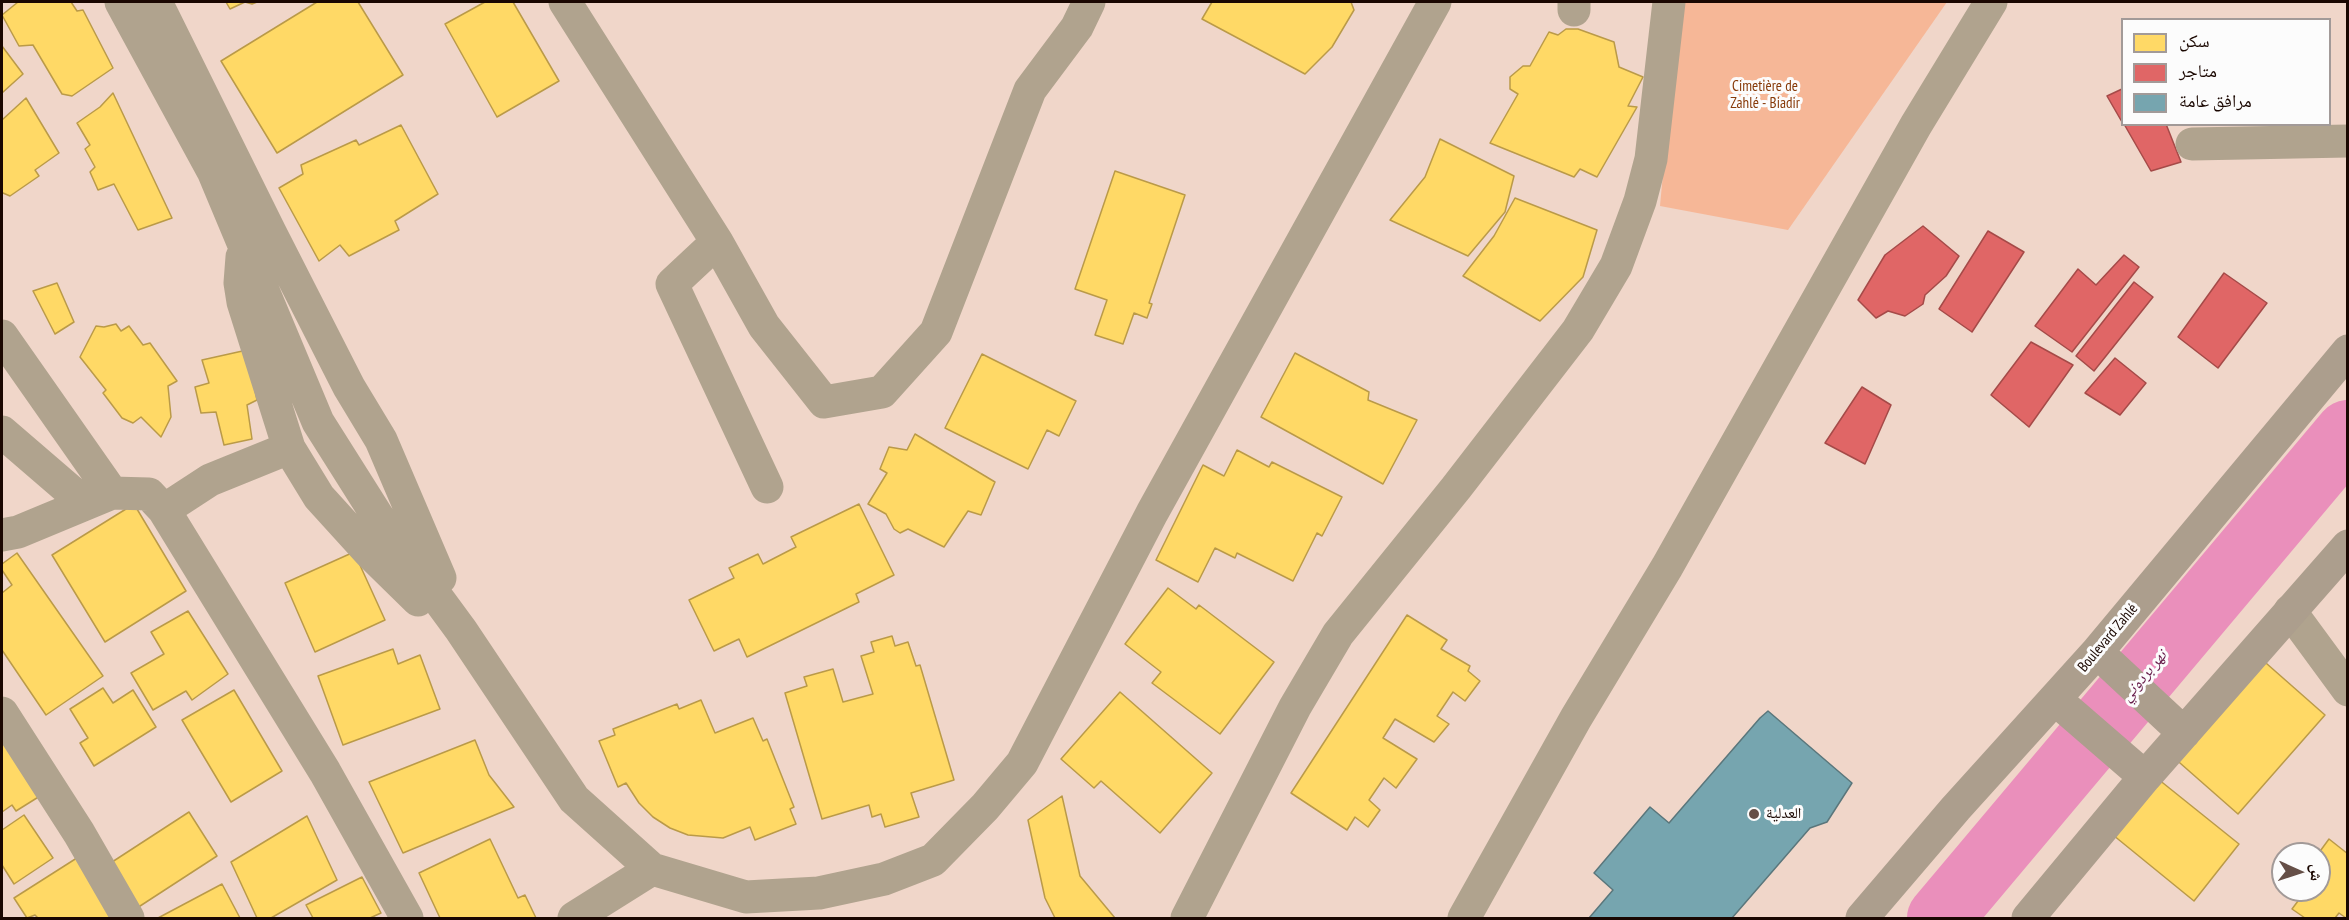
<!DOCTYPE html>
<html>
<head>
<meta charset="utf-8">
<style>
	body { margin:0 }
	#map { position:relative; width:2349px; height:920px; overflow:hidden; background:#f0d6c9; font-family:"PT Sans Narrow","Noto Naskh Arabic",sans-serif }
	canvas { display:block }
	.frame { position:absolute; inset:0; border:3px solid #1a0701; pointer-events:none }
	.legend { position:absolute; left:2121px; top:18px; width:210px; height:108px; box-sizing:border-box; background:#fcfcfc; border:2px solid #a29a98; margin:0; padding:8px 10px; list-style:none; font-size:18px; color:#1a0701 }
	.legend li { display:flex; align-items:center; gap:12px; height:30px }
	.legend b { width:30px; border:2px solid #a29a98 }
	.north { position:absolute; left:2271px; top:842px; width:60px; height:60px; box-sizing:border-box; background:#fcfcfc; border:2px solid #a29a98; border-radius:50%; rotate:93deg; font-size:16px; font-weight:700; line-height:24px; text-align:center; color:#1a0701 }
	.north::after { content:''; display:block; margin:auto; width:21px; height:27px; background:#654f47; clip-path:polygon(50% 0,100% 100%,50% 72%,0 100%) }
</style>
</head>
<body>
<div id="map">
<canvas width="2349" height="920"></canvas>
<div class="frame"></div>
<ul class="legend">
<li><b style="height:16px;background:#ffd966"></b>سكن</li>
<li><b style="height:16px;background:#e06666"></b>متاجر</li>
<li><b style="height:16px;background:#76a5af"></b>مرافق عامة</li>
</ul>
<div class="north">ش</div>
</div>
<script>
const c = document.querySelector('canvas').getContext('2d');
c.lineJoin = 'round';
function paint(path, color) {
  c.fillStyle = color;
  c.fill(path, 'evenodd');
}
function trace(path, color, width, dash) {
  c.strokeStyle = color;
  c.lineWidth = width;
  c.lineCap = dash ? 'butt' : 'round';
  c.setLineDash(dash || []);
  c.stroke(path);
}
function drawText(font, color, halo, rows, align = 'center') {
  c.font = font + ' "PT Sans Narrow","Noto Naskh Arabic",sans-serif';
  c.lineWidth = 6;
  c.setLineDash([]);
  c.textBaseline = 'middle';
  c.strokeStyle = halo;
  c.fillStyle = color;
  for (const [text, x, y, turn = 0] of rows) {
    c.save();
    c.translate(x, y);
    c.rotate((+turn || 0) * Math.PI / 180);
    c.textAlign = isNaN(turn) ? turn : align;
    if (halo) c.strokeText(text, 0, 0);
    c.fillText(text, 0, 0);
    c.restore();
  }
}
paint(new Path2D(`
	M1682,2h265l-159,228 -128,-24 13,-139z`), '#f6b797');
const homes = new Path2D(`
	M18,2h53l6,9 6,-1 30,58 -41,28 -10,-2 -29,-49 -14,1 -17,-31z
	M226,2h31l-5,2 -7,-2 -15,7z
	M317,2h41l45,73 -126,78 -56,-92z
	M485,2h28l46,79 -62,36 -52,-93z
	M1212,2h139l3,8 -22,37 -27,27 -103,-55z
	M1566,29h12l36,13 5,25 24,10 -15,29 9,1 -40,70 -17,-8 -6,8 -84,-34 28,-49 -8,-5v-12l13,-11h7l19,-34 9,3z
	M2,46l21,28 -21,19z
	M113,93l59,125 -34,12 -24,-46 -16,6 -8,-18 5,-5 -10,-18 5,-4 -13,-22 23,-16z
	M26,98l33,55 -24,17 4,6 -29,20 -7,-3 -1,1v-74z
	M401,125l37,69 -43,27 4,9 -50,26 -9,-11 -21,16 -40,-73 24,-14 -2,-9 55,-25 3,5z
	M1440,139l74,37 -9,36 -37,44 -78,-36 35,-43z
	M1115,171l70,24 -36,108 3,1 -5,14 -13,-5 -11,31 -28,-9 12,-35 -32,-11z
	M1515,198l82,32 -14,47 -43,44 -77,-45 31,-40z
	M57,283l17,39 -19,12 -22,-43z
	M116,324l5,7 8,-5 14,19 7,-2 27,38 -9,5 3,31 -10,20 -20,-20 -8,6 -11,-5 -19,-25 3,-3 -26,-33 16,-31 8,1z
	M247,350l10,50 -10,5 5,34 -28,6 -8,-33 -15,1 -6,-26 14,-4 -7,-23z
	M1295,353l74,39 -1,8 49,20 -34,64 -122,-67z
	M982,354l94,47 -17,35 -12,-6 -19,39 -83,-41z
	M915,434l80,48 -14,33 -13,-4 -24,36 -36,-18 -8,4 -6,-4 -8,-15 -18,-10 19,-31 -7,-4 9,-22 18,3z
	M1237,450l32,17 3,-5 70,35 -20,39 -5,-3 -24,48 -56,-28 -2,5 -20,-10 -17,34 -42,-22 47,-95 21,11z
	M134,504l52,87 -81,51 -53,-87z
	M859,504l35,71 -38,19 3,8 -112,55 -8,-18 -25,12 -25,-51 45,-22 -5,-10 29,-14 5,10 33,-17 -5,-10z
	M354,552l31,68 -70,32 -30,-69z
	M17,553l86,123 -57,39 -44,-65v-57l10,-8 -10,-15v-6z
	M1168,588l28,21 3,-4 75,57 -54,72 -68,-51 9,-11 -36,-28z
	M188,611l40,63 -36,26 -6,-9 -33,19 -22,-37 33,-19 -13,-22z
	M1407,615l40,25 -6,9 29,17 -2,5 12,10 -15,20 -12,-9 -16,24 12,8 -15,18 -39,-23 -12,19 34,21 -21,29 -12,-10 -15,22 11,10 -12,17 -13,-10 -8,13 -56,-37z
	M892,636l3,10 13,-4 8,24 4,-1 34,115 -43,13 8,24 -34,10 -4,-13 -9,3 -3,-12 -47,14 -37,-126 22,-7 -3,-9 29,-8 10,33 30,-8 -12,-38 13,-4 -3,-10z
	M393,649l5,15 22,-9 20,54 -97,36 -25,-69z
	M2258,656l67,59 -87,99 -66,-58z
	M103,688l10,15 20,-13 23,37 -62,39 -14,-23 8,-5 -18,-29z
	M234,690l48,81 -51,31 -49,-82z
	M1120,692l92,81 -52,60 -59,-52 -7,7 -33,-29z
	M701,700l14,33 38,-15 10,23 4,-2 27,68 -4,2 6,15 -41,16 -5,-13 -27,11 -35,-3 -18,-7 -17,-11 -14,-14 -13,-20 -8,4 -19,-46 16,-6 -2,-6 64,-25 2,5z
	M2,735l38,61 -24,15 -4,-6 -10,7z
	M475,740l14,35 25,32 -111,46 -34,-71z
	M2158,779l81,65 -45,57 -81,-66z
	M1062,796l18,80 35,42h-60l-10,-20 -17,-78z
	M189,812l28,44 -80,52 -28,-44z
	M24,815l29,43 -39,26 -12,-19v-35z
	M307,816l30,64 -66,38h-14l-26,-56z
	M490,839l28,59 7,-3 11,23h-96l-21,-45z
	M2329,839l19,15v63l-2,1 -7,-5 -4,5h-30l-13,-9 12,-16 -3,-3h18l-1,-36z
	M80,856l40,62h-82l-3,-3 -8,3 -13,-20z
	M362,877l19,36 -11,5h-57l-7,-13z
	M222,884l18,34h-82z`);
paint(homes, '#ffd966');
trace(homes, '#ba9a48', 1.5);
const shops = new Path2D(`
	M2122,89v33l-15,-26z
	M2124,124h42l15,38 -30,9z
	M1923,226l36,30 -13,20 -21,19 -2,9 -18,12 -17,-5 -12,7 -18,-18 27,-45z
	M1988,231l36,21 -52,80 -33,-23z
	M2124,255l15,12 -67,85 -37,-26 43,-57 18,16z
	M2224,273l43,30 -49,65 -40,-31z
	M2134,282l19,15 -59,74 -18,-15z
	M2031,342l42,23 -44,62 -38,-32z
	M2115,358l31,25 -26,32 -35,-22z
	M1862,387l29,18 -26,59 -40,-21z`);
paint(shops, '#e06666');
trace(shops, '#a54a48', 1.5);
const public = new Path2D(`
	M1768,711l84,72 -25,39 -17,6 -78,90h-143l24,-28 -19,-17 56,-66 19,16 91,-105z`);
paint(public, '#76a5af');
trace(public, '#5a767b', 1.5);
trace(new Path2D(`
	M1940,918l408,-485`), '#ea8fbb', 66);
trace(new Path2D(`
	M121,2l92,169 105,251 60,95 83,113 113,169 78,70 94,28 73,-4 65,-14 49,-19 52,-53 37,-44 130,-250 283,-511
	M156,2l114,230 79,155 32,53 59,138
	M565,2l152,240 47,84 60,76 58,-10 54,-60 94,-242 47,-63 12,-25
	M1574,2v8
	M2192,144l156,-3
	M717,242l-45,42 95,203
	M242,257l-2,26 3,19 46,146
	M2,336l110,157 37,1 15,16 161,262 82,146
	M2,432l79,68
	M164,510l46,-30 79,-32 30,49 50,55 49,48
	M2,535l16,-3 94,-39
	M2290,611l58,79
	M2,713l77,120 49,85
	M574,918l78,-49
	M1187,918l108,-211 43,-73 118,-146 122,-158 38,-64 24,-65 11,-42 18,-157
	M1464,918l112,-200 91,-151 249,-442 75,-123`), '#b0a38e', 33);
trace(new Path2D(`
	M2097,652l87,81
	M2056,700l89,77
	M1862,918l94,-110 141,-156 251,-301
	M2028,918l117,-141 203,-231`), '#ac9e8d', 33);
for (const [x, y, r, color] of [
	[1754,814,6,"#654f47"]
]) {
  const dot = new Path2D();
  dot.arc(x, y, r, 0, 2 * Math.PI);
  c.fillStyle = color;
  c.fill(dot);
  trace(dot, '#fcfcfc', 2);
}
drawText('15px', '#873a09', '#fcfcfc', [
	["Cimetière de",1765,87],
	["Zahlé - Biadir",1765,104]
]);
drawText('15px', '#1a0701', '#fcfcfc', [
	["Boulevard Zahlé",2108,638,-50]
]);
drawText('15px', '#1a0701', '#fcfcfc', [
	["العدلية",1766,814]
], 'left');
drawText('italic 16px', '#681d4b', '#fcfcfc', [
	["نهر بردوني",2144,676,-50]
]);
</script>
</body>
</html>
